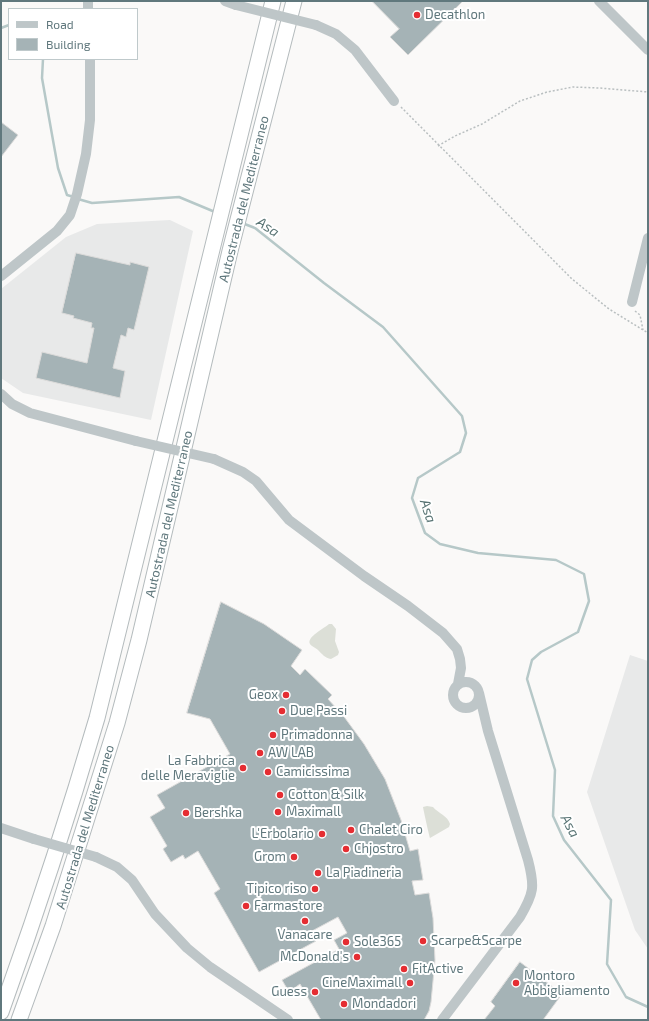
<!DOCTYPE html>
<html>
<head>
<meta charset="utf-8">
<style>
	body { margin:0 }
	#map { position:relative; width:649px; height:1021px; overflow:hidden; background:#faf9f8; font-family:"Exo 2",sans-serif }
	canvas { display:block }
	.frame { position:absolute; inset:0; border:2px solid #60787d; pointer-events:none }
	.legend { position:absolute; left:8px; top:8px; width:130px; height:52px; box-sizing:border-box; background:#fff; border:1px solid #bfc9cb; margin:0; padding:5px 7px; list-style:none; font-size:12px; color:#60787d }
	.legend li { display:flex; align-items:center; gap:8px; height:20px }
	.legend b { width:20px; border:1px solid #bfc9cb }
</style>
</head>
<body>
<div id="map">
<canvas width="649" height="1021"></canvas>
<div class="frame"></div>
<ul class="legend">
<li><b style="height:5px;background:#bec6c8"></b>Road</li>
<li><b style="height:11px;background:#a5b3b6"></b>Building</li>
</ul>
</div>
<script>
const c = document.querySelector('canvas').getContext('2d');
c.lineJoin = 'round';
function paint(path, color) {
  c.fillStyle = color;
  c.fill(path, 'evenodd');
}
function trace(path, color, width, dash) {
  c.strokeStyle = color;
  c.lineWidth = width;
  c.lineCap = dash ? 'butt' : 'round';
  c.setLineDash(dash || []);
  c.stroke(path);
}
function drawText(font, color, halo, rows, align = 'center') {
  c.font = font + ' "Exo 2",sans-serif';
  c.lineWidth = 4;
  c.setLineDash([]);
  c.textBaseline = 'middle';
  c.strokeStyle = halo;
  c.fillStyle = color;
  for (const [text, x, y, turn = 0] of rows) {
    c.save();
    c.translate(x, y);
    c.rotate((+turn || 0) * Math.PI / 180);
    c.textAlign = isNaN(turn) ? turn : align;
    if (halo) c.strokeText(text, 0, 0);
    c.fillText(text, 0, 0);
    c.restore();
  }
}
paint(new Path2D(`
	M170,220l23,11 -42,189 -128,-27 -22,-15v-89l65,-52 31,-13z
	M630,655l18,6v288l-13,-19 -48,-138z`), '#e8e9e9');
paint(new Path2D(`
	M329,624h3l4,5 -1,12 4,11 -1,3 -7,4c-6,-1 -9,-5 -13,-9 -2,-2 -7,-4 -8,-6 -4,-7 15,-16 19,-20z
	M427,806l6,1c5,6 15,9 17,17l-1,3 -19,11c-1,-3 -7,-30 -7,-31z`), '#dcdfd7');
trace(new Path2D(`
	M1,28l8,-3
	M43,59l-1,19 9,51 7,39 9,27 7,2
	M78,199l14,4 87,-6 36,15
	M242,223l13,5 69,55 59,44 79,89 4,17 -6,19 -42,26 -6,20 13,35 15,11 38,9 78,7 28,14 5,27 -11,31 -37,20 -9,8 -5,19 28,91 -2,46 11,24 47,60 -4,64 19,33 22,10`), '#b6c8c8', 2.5);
const building = new Path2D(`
	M372,1h91l-55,54 -18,-18 9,-8z
	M1,122l17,13 -17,22z
	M76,253l54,12v-3l19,5 -15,63 -6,-2 -2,9 -5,-2 -8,33 12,3 -5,27 -84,-20 6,-26 45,11 7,-35h-3l1,-5 -19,-5 1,-2 -12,-3z
	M221,602l43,22 38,26 -11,16 9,9 5,-6 27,26 -4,4 17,19 19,26 21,35 16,41 9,31 8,-2 5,31 -11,1 3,14 14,-2 4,25 2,42 -4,42 -2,9 -5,9h-103l-21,-36 -11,8 -7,-12 57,-31 -5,-9 13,-7 -9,-16 -26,14 4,10 -57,31 -45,-79 6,-4 -22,-38 -13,8 -2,-4 -12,7 -8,-13 4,-3 -17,-29 15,-9 -8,-13 73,-41 -20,-35 -23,-6z
	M520,962l42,32 -19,26h-59l11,-14 -4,-4z`);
paint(building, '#a5b3b6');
trace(building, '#dcdbda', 1);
const highway = new Path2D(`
	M1,1012c35,-97 67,-195 96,-294l176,-717
	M19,1020l34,-94 64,-203 22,-83 91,-389 64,-250`);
trace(highway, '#b4bbbd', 17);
trace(new Path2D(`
	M401,107l171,172 37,30 39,24
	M438,146l17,-10 27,-12 38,-23 27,-9 26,-5 26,1 49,4
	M635,311l5,4 3,15`), '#b9bfc0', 1.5, [2, 2]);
trace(new Path2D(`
	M88,1v8
	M225,1l11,4
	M599,1l49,49
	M316,25l20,9 19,16 39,51
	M1,276l56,-45 13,-16 7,-21 9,-40 4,-34v-61
	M632,302l16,-64
	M1,394l11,10 18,9 106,28
	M214,459l29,13 13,9 33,39 75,56 44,30 35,27 14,16 3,10 1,9 -3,16
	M453 695a13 13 0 1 1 26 0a13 13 0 1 1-26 0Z
	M1,828l33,11
	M96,857l21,10 15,13 23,34 32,34 23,19 78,53
	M442,1020l78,-103c14,-24 15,-30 8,-57l-40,-129 -9,-38`), '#bec6c8', 10);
trace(highway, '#fff', 15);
trace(new Path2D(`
	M236,5l80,20
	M136,441l78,18
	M34,839l62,18`), '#bec6c8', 10);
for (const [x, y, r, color] of [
	[417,15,4,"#e52d32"],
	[286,695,4,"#e52d32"],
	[282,711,4,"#e52d32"],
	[273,735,4,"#e52d32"],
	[260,753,4,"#e52d32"],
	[243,768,4,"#e52d32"],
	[268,772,4,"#e52d32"],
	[280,795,4,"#e52d32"],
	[278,812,4,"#e52d32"],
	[186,813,4,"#e52d32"],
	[351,830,4,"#e52d32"],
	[322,834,4,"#e52d32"],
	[346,849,4,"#e52d32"],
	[294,857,4,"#e52d32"],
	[318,873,4,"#e52d32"],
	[315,889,4,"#e52d32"],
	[246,906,4,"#e52d32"],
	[305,921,4,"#e52d32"],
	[423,941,4,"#e52d32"],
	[346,942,4,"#e52d32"],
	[357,957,4,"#e52d32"],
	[404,969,4,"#e52d32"],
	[410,983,4,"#e52d32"],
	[516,983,4,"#e52d32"],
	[315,992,4,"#e52d32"],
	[344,1004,4,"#e52d32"]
]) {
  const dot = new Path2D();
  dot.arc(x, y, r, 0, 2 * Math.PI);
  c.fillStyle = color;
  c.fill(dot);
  trace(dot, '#fff', 1.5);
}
drawText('13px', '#60787d', '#fff', [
	["Decathlon",425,15],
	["Geox",278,695,"right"],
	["Due Passi",290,711],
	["Primadonna",281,735],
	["AW LAB",268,753],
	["La Fabbrica",235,761,"right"],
	["delle Meraviglie",235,776,"right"],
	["Camicissima",276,772],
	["Cotton & Silk",288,795],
	["Maximall",286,812],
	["Bershka",194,813],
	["Chalet Ciro",359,830],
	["L'Erbolario",314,834,"right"],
	["Chjostro",354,849],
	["Grom",286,857,"right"],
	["La Piadineria",326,873],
	["Tipico riso",307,889,"right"],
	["Farmastore",254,906],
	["Vanacare",305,935,"center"],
	["Scarpe&Scarpe",431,941],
	["Sole365",354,942],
	["McDonald's",349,957,"right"],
	["FitActive",412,969],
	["Montoro",524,976],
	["Abbigliamento",524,991],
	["CineMaximall",402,983,"right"],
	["Guess",307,992,"right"],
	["Mondadori",352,1004]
], 'left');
drawText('13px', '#60787d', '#fff', [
	["Autostrada del Mediterraneo",244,199,-76],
	["Autostrada del Mediterraneo",169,514,-77],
	["Autostrada del Mediterraneo",85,827,-73]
]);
drawText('italic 14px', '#5a7575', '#fff', [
	["Asa",268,227,34],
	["Asa",428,511,71],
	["Asa",570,826,62]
]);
</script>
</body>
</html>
